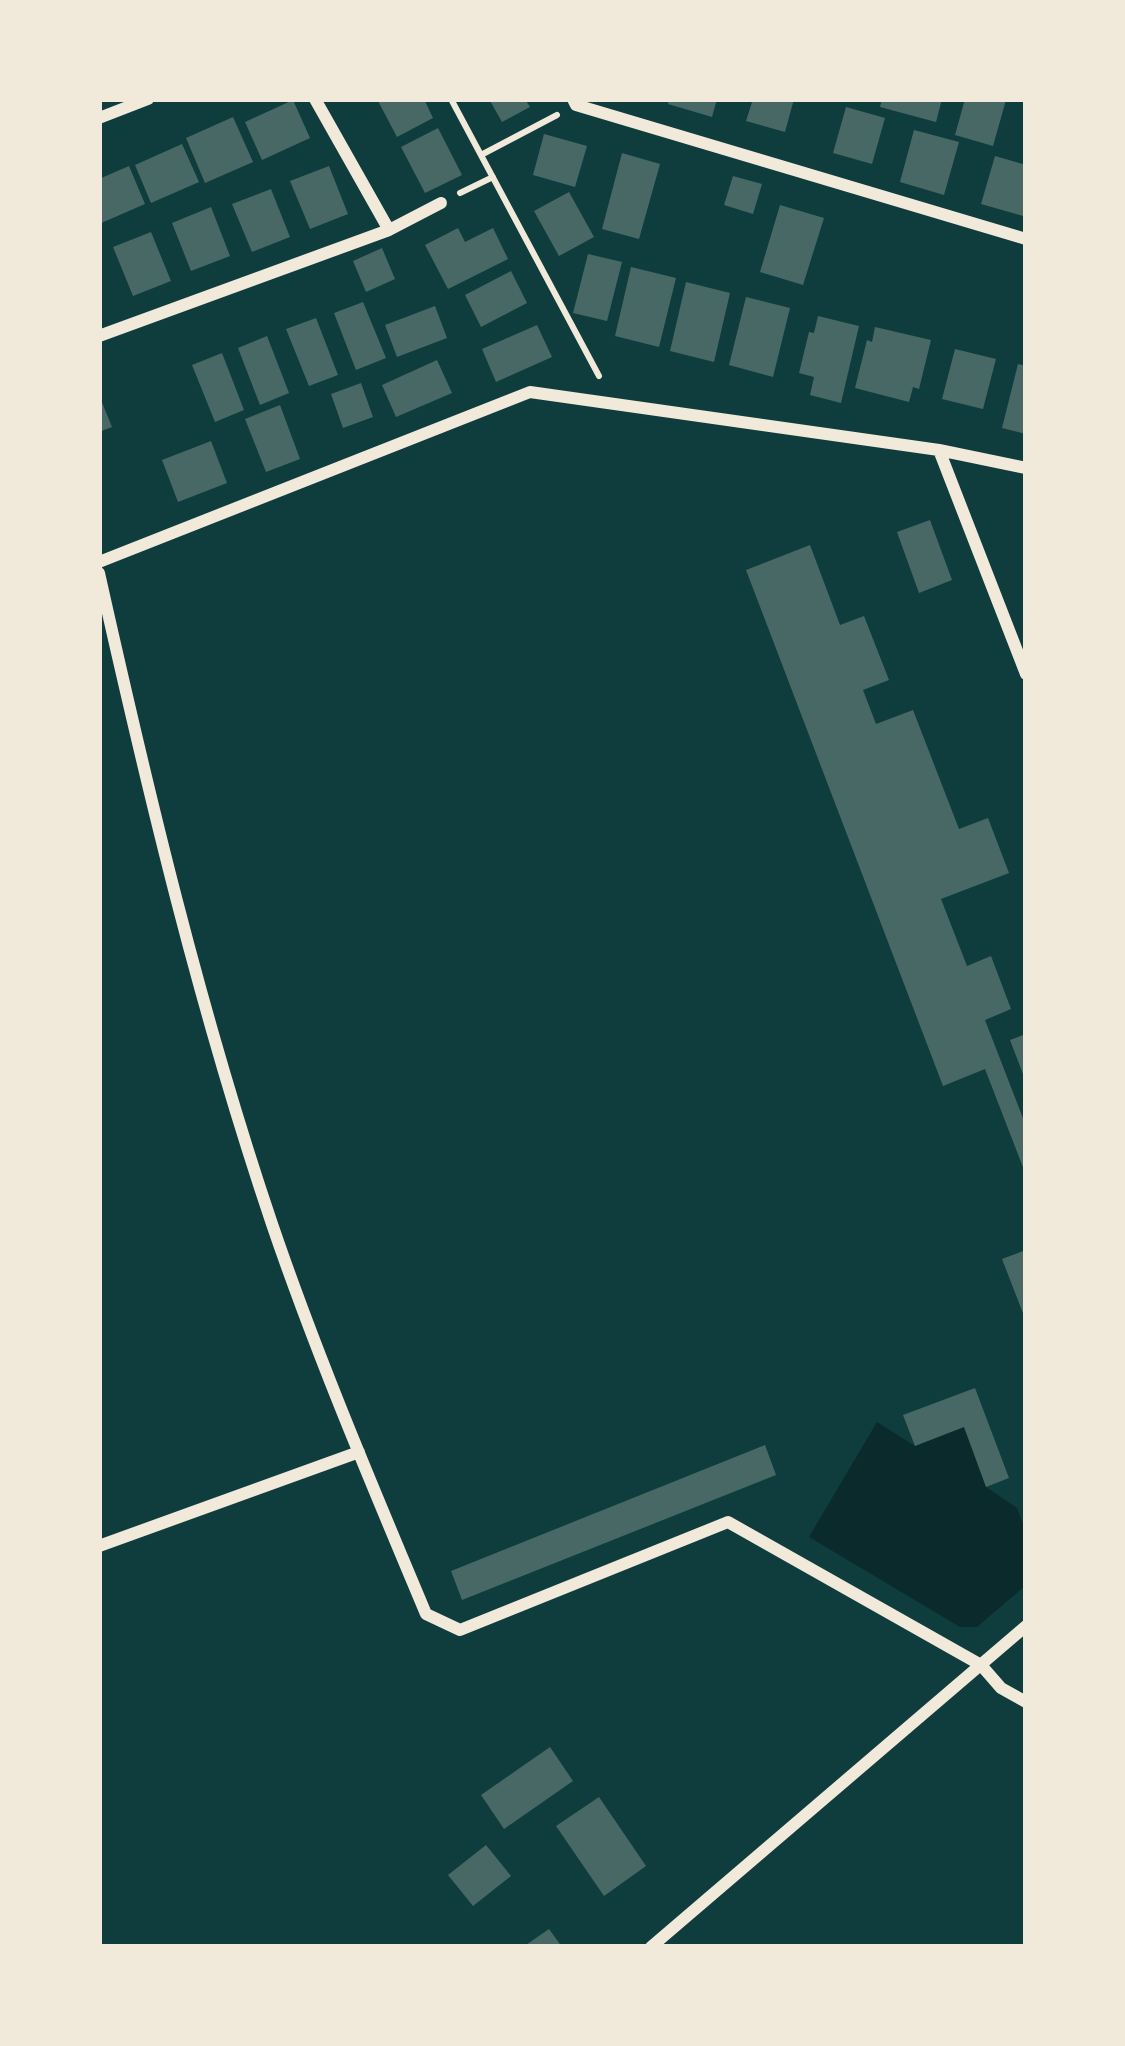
<!DOCTYPE html>
<html>
<head>
<meta charset="utf-8">
<style>
	body { margin:0 }
	#map { position:relative; width:1125px; height:2046px; overflow:hidden; background:#0f3d3e; font-family:"Times New Roman",serif }
	canvas { display:block }
	.frame { position:absolute; inset:0; border:102px solid #f1e9da; pointer-events:none }
</style>
</head>
<body>
<div id="map">
<canvas width="1125" height="2046"></canvas>
<div class="frame"></div>
</div>
<script>
const c = document.querySelector('canvas').getContext('2d');
c.lineJoin = 'round';
function paint(path, color) {
  c.fillStyle = color;
  c.fill(path, 'evenodd');
}
function trace(path, color, width, dash) {
  c.strokeStyle = color;
  c.lineWidth = width;
  c.lineCap = dash ? 'butt' : 'round';
  c.setLineDash(dash || []);
  c.stroke(path);
}
paint(new Path2D(`
	M877,1422l38,24 49,-19 22,60 31,21 9,24v53l-49,42h-17l-151,-90z`), '#0a2a2b');
paint(new Path2D(`
	M377,99h47l9,19 -36,19z
	M489,99h36l5,8 -28,15z
	M669,99h48l-5,18 -44,-13z
	M753,99h41l-9,33 -39,-11z
	M882,99h60l-6,23 -56,-15z
	M965,99l41,1 -13,46 -38,-11z
	M293,100l17,38 -48,22 -17,-38z
	M846,107l39,11 -13,46 -39,-11z
	M233,117l20,45 -48,21 -19,-45z
	M438,128l24,47 -37,18 -24,-46z
	M914,130l45,12 -15,53 -44,-13z
	M544,134l43,12 -12,41 -42,-12z
	M182,144l17,38 -48,21 -16,-38z
	M622,153l38,11 -21,75 -37,-10z
	M995,156l31,9 -3,51 -42,-12z
	M129,166l16,38 -46,20v-45z
	M329,166l19,48 -38,15 -20,-48z
	M733,176l29,8 -9,30 -29,-9z
	M271,189l19,48 -38,15 -20,-48z
	M569,192l25,45 -35,19 -25,-45z
	M780,205l44,13 -21,67 -43,-13z
	M211,207l19,49 -39,15 -19,-48z
	M458,228l7,14 28,-14 15,31 -60,30 -23,-44z
	M151,232l20,49 -38,15 -20,-49z
	M382,248l13,31 -29,13 -13,-31z
	M588,254l34,8 -15,59 -34,-8z
	M631,267l45,11 -17,69 -44,-11z
	M511,271l16,32 -46,24 -16,-32z
	M686,282l44,11 -16,69 -44,-11z
	M746,297l44,11 -17,69 -44,-12z
	M363,302l23,56 -30,12 -22,-57z
	M435,306l12,32 -50,19 -12,-32z
	M818,316l41,10 -18,77 -31,-8 4,-18 -15,-4 10,-41 5,1z
	M316,318l22,57 -29,11 -23,-57z
	M537,325l15,32 -56,25 -14,-33z
	M875,327l56,13 -12,49 -6,-2 -4,15 -54,-14 12,-48 5,2z
	M267,336l22,57 -29,12 -22,-57z
	M955,349l41,10 -13,50 -41,-10z
	M222,353l22,57 -29,12 -23,-57z
	M437,360l15,33 -56,24 -14,-32z
	M1018,364l8,2v68l-24,-6z
	M361,383l12,34 -30,11 -12,-34z
	M99,395l13,32 -13,5z
	M280,405l20,54 -34,13 -21,-53z
	M211,441l16,42 -49,19 -16,-42z
	M930,520l22,60 -33,13 -22,-61z
	M810,545l30,80 24,-9 25,64 -26,10 13,34 37,-14 46,119 29,-11 21,55 -68,26 26,67 24,-10 20,53 -26,11 41,106v49l-41,-106 -42,17 -197,-516z
	M1026,1034v48l-16,-42z
	M1026,1250v71l-24,-62z
	M975,1388l34,90 -23,9 -22,-60 -49,19 -12,-31z
	M765,1445l11,30 -314,125 -11,-29z
	M550,1747l23,34 -69,48 -23,-34z
	M599,1797l47,69 -42,30 -48,-70z
	M486,1845l25,31 -38,30 -25,-31z
	M549,1929l13,18h-39z`), '#486865');
trace(new Path2D(`
	M451,99l148,277
	M481,155l76,-40
	M460,193l33,-16`), '#f1e9da', 6);
trace(new Path2D(`
	M573,99l3,6 450,134
	M99,118l49,-19
	M389,230l52,-27
	M99,336l290,-106 -74,-131
	M939,450l87,18
	M99,562l431,-170 409,58 87,224
	M99,573c49,219 101,438 173,651 45,132 100,261 154,390l34,16 268,-108 253,143 20,23 25,14
	M99,1546l260,-94
	M651,1947l375,-321`), '#f1e9da', 12);
</script>
</body>
</html>
